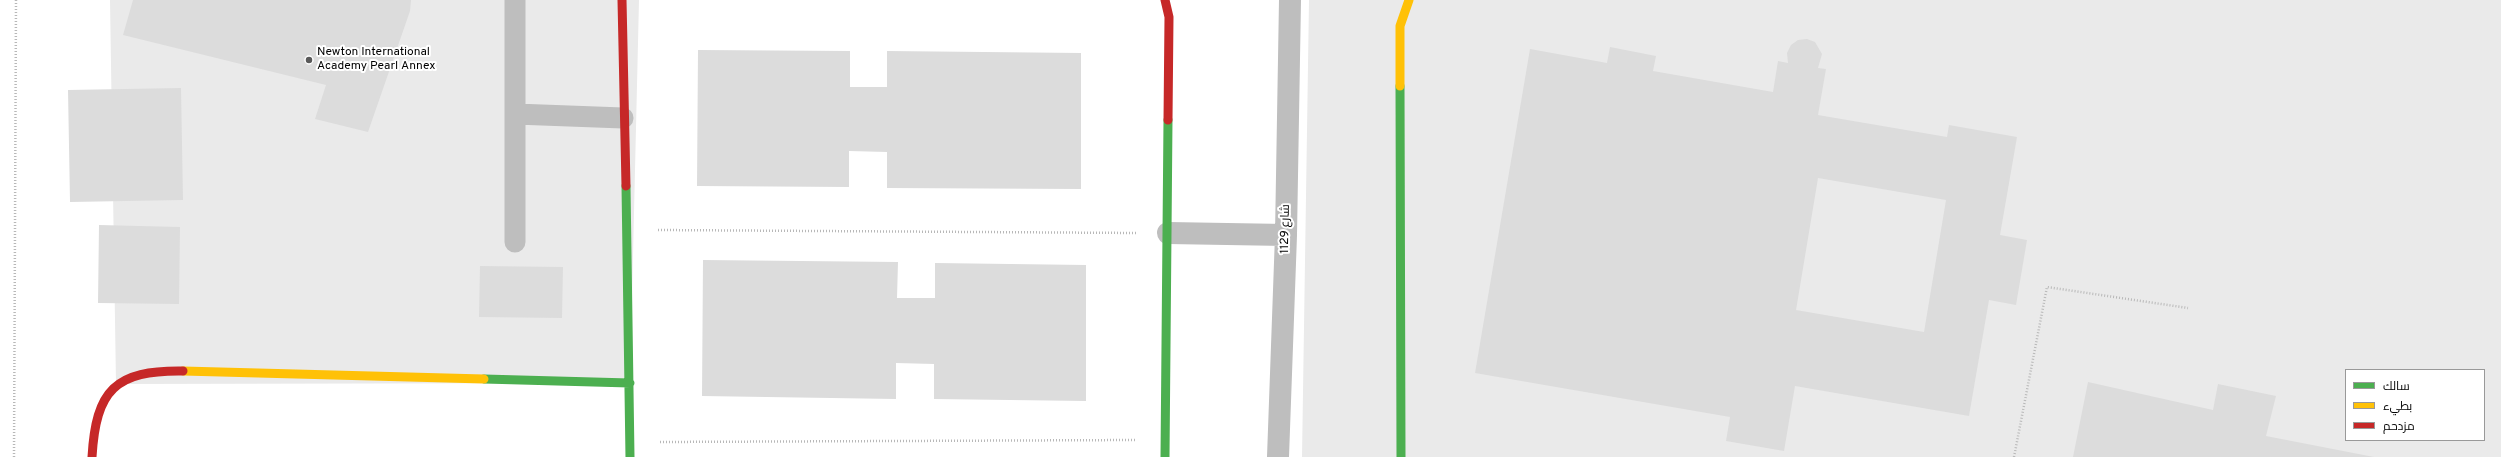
<!DOCTYPE html>
<html>
<head>
<meta charset="utf-8">
<style>
	body { margin:0 }
	#map { position:relative; width:2501px; height:457px; overflow:hidden; background:#fff; font-family:Overpass,Cairo,sans-serif }
	canvas { display:block }
	.legend { position:absolute; left:2345px; top:369px; width:140px; height:72px; box-sizing:border-box; background:#fff; border:1px solid #999; margin:0; padding:5px 7px; list-style:none; font-size:12px; color:#000 }
	.legend li { display:flex; align-items:center; gap:8px; height:20px }
	.legend b { width:20px; border:1px solid #999 }
</style>
</head>
<body>
<div id="map">
<canvas width="2501" height="457"></canvas>
<ul class="legend">
<li><b style="height:5px;background:#4caf50"></b>سالك</li>
<li><b style="height:5px;background:#ffc107"></b>بطيء</li>
<li><b style="height:5px;background:#c62828"></b>مزدحم</li>
</ul>
</div>
<script>
const c = document.querySelector('canvas').getContext('2d');
c.lineJoin = 'round';
function paint(path, color) {
  c.fillStyle = color;
  c.fill(path, 'evenodd');
}
function trace(path, color, width, dash) {
  c.strokeStyle = color;
  c.lineWidth = width;
  c.lineCap = dash ? 'butt' : 'round';
  c.setLineDash(dash || []);
  c.stroke(path);
}
function drawText(font, color, halo, rows, align = 'center') {
  c.font = font + ' Overpass,Cairo,sans-serif';
  c.lineWidth = 4;
  c.setLineDash([]);
  c.textBaseline = 'middle';
  c.strokeStyle = halo;
  c.fillStyle = color;
  for (const [text, x, y, turn = 0] of rows) {
    c.save();
    c.translate(x, y);
    c.rotate((+turn || 0) * Math.PI / 180);
    c.textAlign = isNaN(turn) ? turn : align;
    if (halo) c.strokeText(text, 0, 0);
    c.fillText(text, 0, 0);
    c.restore();
  }
}
paint(new Path2D(`
	M110,0h529l-9,383 -514,1z
	M1309,0h1192v457h-1199zM2346,370h138v70h-138z`), '#eaeaea');
paint(new Path2D(`
	M133,0h278l-1,11 -42,121 -53,-13 11,-34 -203,-50z
	M1807,39l8,3 7,12 -4,14 8,1 -8,46 129,22 2,-12 68,12 -17,98 27,5 -11,65 -27,-5 -20,116 -174,-30 -11,65 -58,-10 4,-24 -255,-44 55,-324 77,14 3,-16 46,9 -3,15 120,21 5,-31 10,2 -1,-10 4,-8 7,-5zM1818,178l128,22 -22,132 -128,-22z
	M698,50l152,1v36h37v-36l194,2v136l-194,-1v-36l-38,-1v36l-152,-1z
	M181,88l2,112 -113,2 -2,-112z
	M99,225l81,2 -1,77 -81,-1z
	M703,260l195,2 -1,36h38v-35l151,2v136l-152,-2v-35l-38,-1v36l-194,-3z
	M480,266l83,1 -1,51 -83,-1z
	M2088,382l125,28 5,-26 58,12 -10,40 108,21h-301z`), '#dcdcdc');
trace(new Path2D(`
	M658,230l479,3
	M660,442l475,-2
	M14,457l2,-457
	M2014,457l33,-170 141,21`), '#b8b8b8', 2.5, [1, 2]);
trace(new Path2D(`
	M515,114l108,4
	M515,242v-242`), '#bebebe', 21);
trace(new Path2D(`
	M1168,233l118,2
	M1278,457l8,-222 4,-235`), '#bebebe', 22);
trace(new Path2D(`
	M1400,86l1,371
	M626,186l4,271
	M484,379l146,4
	M1165,457l3,-337`), '#4caf50', 9);
trace(new Path2D(`
	M1400,86v-60l9,-26
	M183,371l301,8`), '#ffc107', 9);
trace(new Path2D(`
	M622,0l4,186
	M1165,0l4,17 -1,103
	M92,457c4,-67 23,-87 91,-86`), '#c62828', 9);
for (const [x, y, r, color] of [
	[309,60,4,"#595959"]
]) {
  const dot = new Path2D();
  dot.arc(x, y, r, 0, 2 * Math.PI);
  c.fillStyle = color;
  c.fill(dot);
  trace(dot, '#fff', 1.5);
}
drawText('12px', '#000', '#fff', [
	["Newton International",317,53],
	["Academy Pearl Annex",317,67]
], 'left');
drawText('12px', '#000', '#fff', [
	["شارع 1129",1286,229,-89]
]);
</script>
</body>
</html>
